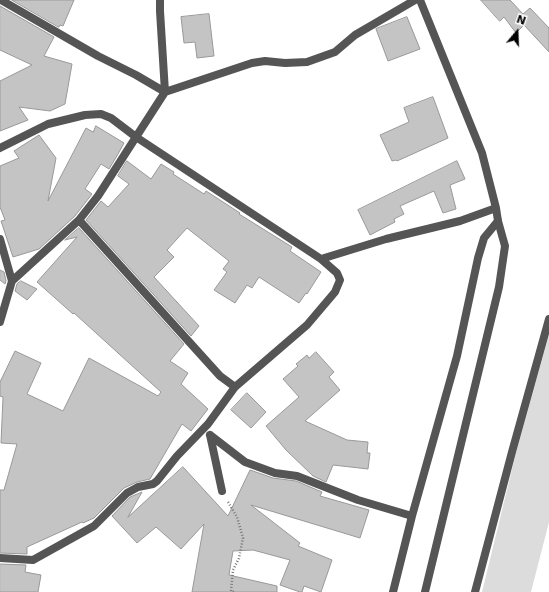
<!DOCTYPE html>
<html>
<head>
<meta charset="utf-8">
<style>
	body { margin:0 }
	#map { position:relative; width:549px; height:592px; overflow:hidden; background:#fff; font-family:"DejaVu Sans",sans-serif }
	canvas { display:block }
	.north { position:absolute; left:497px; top:12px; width:40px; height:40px; -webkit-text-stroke:3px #fff; paint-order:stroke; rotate:19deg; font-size:11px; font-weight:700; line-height:16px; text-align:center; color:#000 }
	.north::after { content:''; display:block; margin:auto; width:14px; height:18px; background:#000; clip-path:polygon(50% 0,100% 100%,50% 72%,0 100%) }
</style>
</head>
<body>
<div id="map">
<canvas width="549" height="592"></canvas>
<div class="north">N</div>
</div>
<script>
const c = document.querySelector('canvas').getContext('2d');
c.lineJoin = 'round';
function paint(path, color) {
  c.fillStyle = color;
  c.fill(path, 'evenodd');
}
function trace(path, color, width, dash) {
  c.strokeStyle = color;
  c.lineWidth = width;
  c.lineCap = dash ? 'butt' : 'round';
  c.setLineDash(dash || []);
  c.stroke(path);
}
paint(new Path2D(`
	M549,335v187l-18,70h-49l34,-139z`), '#dcdcdc');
const building = new Path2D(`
	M12,0h62l-11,26 -3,-1 -1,2z
	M481,0h29l13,14 7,-6 19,20v24l-25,-27 -8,8 -12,-16 -4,4z
	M0,6l54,31 -10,19 28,8 -7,40 -15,7 -31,-4 9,13 -28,11v-50l32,-16 -32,-15z
	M209,14l5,42 -17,2 -2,-16 -11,1 -3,-26z
	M407,17l13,32 -32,12 -12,-32z
	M433,97l15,41 -51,23 -1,-1 -4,1 -12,-26 29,-13 -5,-14z
	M96,126l28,17 -6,11 -9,15 -8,-5 -16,25 7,5 -17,22 -36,33 -26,8 -12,-36 4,-1 -5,-13v-41l19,-8 -5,-7 25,-16 17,23 -8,43 38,-73 7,4z
	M127,161l24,18 10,-15 13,8 -1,2 31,20 2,-3 34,22 -1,1 53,33 -2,4 31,21 -14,22 -1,-1 -7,10 -40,-26 -7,11 -5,-3 -12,18 -21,-13 13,-18 -4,-3 6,-8 -42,-33 -20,22 7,7 -20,20 45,49 -8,10 -105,-116 15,-19 7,6 21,-23 -11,-8z
	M457,161l8,18 -15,6 6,24 -13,4 -9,-22 -34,15 4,8 -10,5 1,3 -25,13 -12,-25z
	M79,228l105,116 -14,17 18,12 -7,11 27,25 -17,22 -9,-7 -32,55 -13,3 -13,6 -30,30 -11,5 -1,-1 -55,25v7l-27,-1v-63h4l13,-46 -16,-1 2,-46 -3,-1v-14l15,-31 26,12 -14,31 36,17 26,-53 69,38 3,-4 -87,-79 -1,1 -36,-32 40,-45 -12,3z
	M0,270l4,2 2,9 -1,3 -5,-4z
	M21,281l16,8 -10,11 -12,-9 2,-7z
	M316,352l18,20 -5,5 11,13 -35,31 42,19 21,2 -1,11h3l-2,16 -35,-4 -7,17 -13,-6 -27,-26 -20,-24 33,-29 -16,-18 15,-13 -2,-2 11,-9 2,3z
	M247,393l19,19 -15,16 -20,-18z
	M183,467l45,49 22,-46 23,8 23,3 26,11 -2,4 49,14 -9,28 -109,-33 49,38 -2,3 34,14 -11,32 -17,-6 -2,6h-2l-20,-7 10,-25 -37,-10 -20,1 -4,24 48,11v6h-85l12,-68 -23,25 -25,-22 -19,16 -25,-27 18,-19 12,-5 -14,25z
	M0,564l26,1 -1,7 16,3 -3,17h-38z`);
paint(building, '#c4c4c4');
trace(building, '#999', 1);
trace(new Path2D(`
	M228,502l9,15 6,21 -4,20 -6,12 -2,21 3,1`), '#777', 2.5, [1, 2]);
trace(new Path2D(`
	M425,592l74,-305 6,-41 -7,-25
	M475,592l37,-140 37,-133`), '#555', 8);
trace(new Path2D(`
	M1,0l97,56 38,19 29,17
	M165,92l87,-29 13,-2 20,2 22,-1 28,-10 20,-17 60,-35
	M0,148l48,-24 37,-9 16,-1 10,4 25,19 185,122 16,14 3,7 -5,12 -28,33 -72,62 -27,37 -31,32 -20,25 -4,3 -15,3 -11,6 -33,33 -61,34 -33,-2
	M79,220l141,156 15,11
	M0,239l12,42
	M321,259l65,-20 74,-18 36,-13
	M0,322l12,-41 67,-61 19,-24 67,-104 -5,-81v-11
	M210,435l35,27 30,11 22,3 61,24 54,16
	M210,435l12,56
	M393,592l19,-76 45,-160 21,-98 6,-20 14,-17 -2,-13 -14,-55 -62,-153`), '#555', 8);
</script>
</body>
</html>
